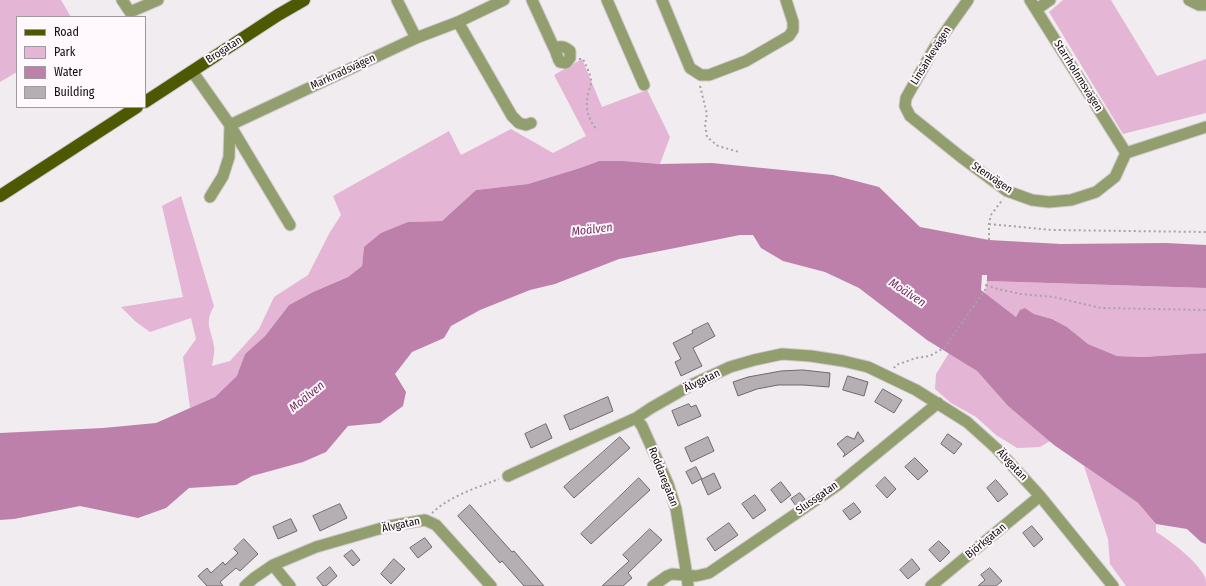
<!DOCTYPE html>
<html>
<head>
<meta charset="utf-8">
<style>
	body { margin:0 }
	#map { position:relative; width:1206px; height:586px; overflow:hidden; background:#f1ecef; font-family:"Fira Sans Condensed",sans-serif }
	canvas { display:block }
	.legend { position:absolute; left:16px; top:16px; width:130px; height:92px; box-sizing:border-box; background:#fff9fd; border:1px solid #9f9a9d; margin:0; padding:5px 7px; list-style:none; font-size:12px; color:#0e0c0d }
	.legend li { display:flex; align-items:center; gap:8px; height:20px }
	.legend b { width:20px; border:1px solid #9f9a9d }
</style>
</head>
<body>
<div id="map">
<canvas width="1206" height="586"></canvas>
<ul class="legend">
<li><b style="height:5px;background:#4d5900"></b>Road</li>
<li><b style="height:11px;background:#e5b5d5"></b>Park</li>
<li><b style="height:11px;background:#bc80aa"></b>Water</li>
<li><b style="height:11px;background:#b5afb3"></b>Building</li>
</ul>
</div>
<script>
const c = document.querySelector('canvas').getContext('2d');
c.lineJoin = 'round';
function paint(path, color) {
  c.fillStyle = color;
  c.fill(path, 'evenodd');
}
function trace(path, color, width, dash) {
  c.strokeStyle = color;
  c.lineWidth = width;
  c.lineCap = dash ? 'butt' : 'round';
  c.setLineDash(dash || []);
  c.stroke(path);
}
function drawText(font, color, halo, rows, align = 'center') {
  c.font = font + ' "Fira Sans Condensed",sans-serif';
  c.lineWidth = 4;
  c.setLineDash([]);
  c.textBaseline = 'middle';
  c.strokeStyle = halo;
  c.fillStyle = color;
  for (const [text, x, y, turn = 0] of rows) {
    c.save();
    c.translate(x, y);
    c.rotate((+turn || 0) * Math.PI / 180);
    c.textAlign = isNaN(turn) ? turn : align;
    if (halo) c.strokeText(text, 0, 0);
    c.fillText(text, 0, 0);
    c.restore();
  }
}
paint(new Path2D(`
	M0,0h61l10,17h-54v55l-17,10z
	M1063,0h48l46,76 49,-17v54l-83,21 -74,-122z
	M582,59l20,48 45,-17 23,47 -10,27 -36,-3h-25l-19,7 -52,16 -52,6 -34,31 -34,1 -44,25 -2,19 -14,11 -35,15 -24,13 -24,31 -20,18 -7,22 -23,21 -25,11 -7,-51 13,-18 -5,-21 -41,14 -14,-10 -15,-15 62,-10 -21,-91 19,-10 33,110c-10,18 -3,22 0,40 1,6 -1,14 -2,20l18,-5 29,-32 15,-32 34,-22 22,-43 11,-17 -8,-19 116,-65 12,24 50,-26 42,24 33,-17 -32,-61z
	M987,281l219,7v65l-63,4 -26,-1 -29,-12 -21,-17 -15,-8 -18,-5 -9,-6 -9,9 -31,-24z
	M949,353l28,18 31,35 42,35 -10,6 -23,1 -21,-13 -20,-18 -25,-14 -16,-14 1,-15z
	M1084,466l54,37 18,21v8c15,9 41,29 49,45 1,2 1,6 1,9h-80l-16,-22 -2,-25z`), '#e5b5d5');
paint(new Path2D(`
	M599,161h25l36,3 52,-1 121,12 46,12 41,40 69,13 72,4 105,-1 40,2v43l-219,-7v-6h-5l-1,15 35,27 4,-7 5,-2 9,6 18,5 15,8 21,17 29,12 26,1 63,-4v191l-5,-2 -14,-13 -31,-5 -18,-21 -84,-58 -46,-39 -31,-35 -50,-31 -68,-52 -34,-16 -42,-11 -22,-13 -8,-13h-13l-75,15 -46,9 -64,25 -25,6 -50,20 -29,16 -7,12 -32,14 -17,22 11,18 -3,14 -23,17 -32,3 -22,26 -23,10 -51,14 -16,9 -47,3 -23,20 -28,10 -58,-12 -66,13 -14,1v-87l103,-5 53,-5 59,-26 22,-21 8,-22 20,-18 24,-31 24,-13 35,-15 14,-11 2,-19 17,-14 27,-11 34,-1 34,-31 52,-6 52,-16z`), '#bc80aa');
const building = new Path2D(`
	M708,323l7,13 -22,12 9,18 -21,10 -6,-14 6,-3 -8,-16 20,-10 -1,-2z
	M803,370l27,3 -1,14 -26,-2h-25l-21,4 -19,7 -5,-14 15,-5 33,-6z
	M848,376l20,6 -4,14 -21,-6z
	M883,389l19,11 -8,13 -19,-11z
	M608,397l5,14 -43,19 -6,-14z
	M689,404l2,3 5,-2 5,11 -23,10 -6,-15z
	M546,424l6,14 -21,10 -6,-14z
	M858,432l6,9 -21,16 2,-3 -8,-10 10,-8 7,3z
	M948,434l14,10 -8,10 -13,-10z
	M620,437l10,11 -56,50 -10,-11z
	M708,437l6,14 -23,11 -6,-14z
	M915,458l13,13 -10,9 -13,-13z
	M696,467l6,12 12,-6 7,15 -13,7 -7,-16 -9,5 -6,-12z
	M885,477l11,12 -9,9 -11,-12z
	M639,478l11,12 -59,54 -10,-10z
	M996,480l12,14 -10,8 -11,-14z
	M781,482l10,13 -10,8 -10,-13z
	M800,493l5,6 -9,7 -5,-7z
	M755,495l11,15 -13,9 -11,-15z
	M854,503l7,9 -11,8 -7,-9z
	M340,504l7,14 -27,13 -7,-15z
	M470,505l42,47 2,-1 30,35h-20l-22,-25 -2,2 -42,-47z
	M291,519l6,12 -19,8 -5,-12z
	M729,523l9,12 -23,16 -8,-12z
	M1032,526l11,13 -9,8 -11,-14z
	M650,529l12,11 -34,33 4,5 -9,8h-21l27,-25 -6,-6z
	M425,538l7,9 -14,11 -8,-10z
	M244,539l14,15 -18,17 -4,-3 -16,14 3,4h-16l-9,-10 9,-8 4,5 12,-11 2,3 13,-12 -4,-4z
	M939,541l11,11 -10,10 -11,-12z
	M352,550l8,10 -7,6 -9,-10z
	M394,559l11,10 -14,15 -10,-10z
	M912,559l8,10 -12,10 -8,-9z
	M330,567l7,9 -11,10h-3l-6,-8z
	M990,568l12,13 -6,5h-18l7,-6 -4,-5z`);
paint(building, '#b5afb3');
trace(building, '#6e696c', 1);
const minor = new Path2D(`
	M122,0l8,12 28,-12
	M397,0l19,38
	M532,0l22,48c3,5 3,10 6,14l6,1 4,-5v-7c-6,-5 -8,-5 -16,-3
	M607,0l37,85
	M662,0l28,68 11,7h8l37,-14 43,-25 4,-6v-8l-7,-22
	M968,0l-32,45 -30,53 -1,8 5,10 51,41 46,34 25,9 17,2 22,-2 25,-8 19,-15 11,-24 80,-26
	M1030,0l96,153
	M1189,0l10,5h7
	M1037,9l13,-9
	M458,22l54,94 7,7 7,2 5,-2
	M192,71l38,54 60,100
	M210,197l13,-21 6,-19 1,-32 186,-87 42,-16 46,-22
	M636,418l6,8 26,58 8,25 11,67 1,10
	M508,476l128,-58 15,-10 42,-24 37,-17 24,-7 28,-6 29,2 32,5 25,6 48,23 51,32 30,27 43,47 73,90
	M273,565l17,21
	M245,586l9,-8 19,-13 43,-18 73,-21 36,-6 11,5 55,61
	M653,586l14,-10 5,-2 24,2 13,-3 129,-88 100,-82
	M931,586l109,-90`);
const major = new Path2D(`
	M145,102l133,-87 26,-15
	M0,196l137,-89`);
trace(minor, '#cdc8cb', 13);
trace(major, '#cdc8cb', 14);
trace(new Path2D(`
	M579,59h4c3,7 8,15 8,23 0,4 -2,8 -3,12 -3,14 0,24 8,35
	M700,86l7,28 -2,11 2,12 11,9 21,6
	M989,224l63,6 154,2
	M989,240v-16l2,-9 12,-16
	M986,285l12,4 23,5 33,3 47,11 105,2
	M894,368l2,-3 20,-7 14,-2 15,-9 40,-57 2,-9
	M432,513c18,-17 44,-25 67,-34`), '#a7a3a5', 2, [2, 3]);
trace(minor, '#939e6e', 11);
trace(major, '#4d5900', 12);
drawText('11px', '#0e0c0d', '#fff9fd', [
	["Brogatan",224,50,-33],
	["Linsänkevägen",931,56,-58],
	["Marknadsvägen",343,72,-25],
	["Starrholnmsvägen",1078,76,58],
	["Stenvägen",992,178,34],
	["Älvgatan",702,381,-26],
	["Älvgatan",1012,465,47],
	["Roddaregatan",663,477,68],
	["Slussgatan",817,498,-35],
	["Älvgatan",401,525,-12],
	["Björkgatan",986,541,-39]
]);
drawText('italic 12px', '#752c62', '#fff9fd', [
	["Moälven",592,230,-7],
	["Moälven",907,293,33],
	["Moälven",307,397,-39]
]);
</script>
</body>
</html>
